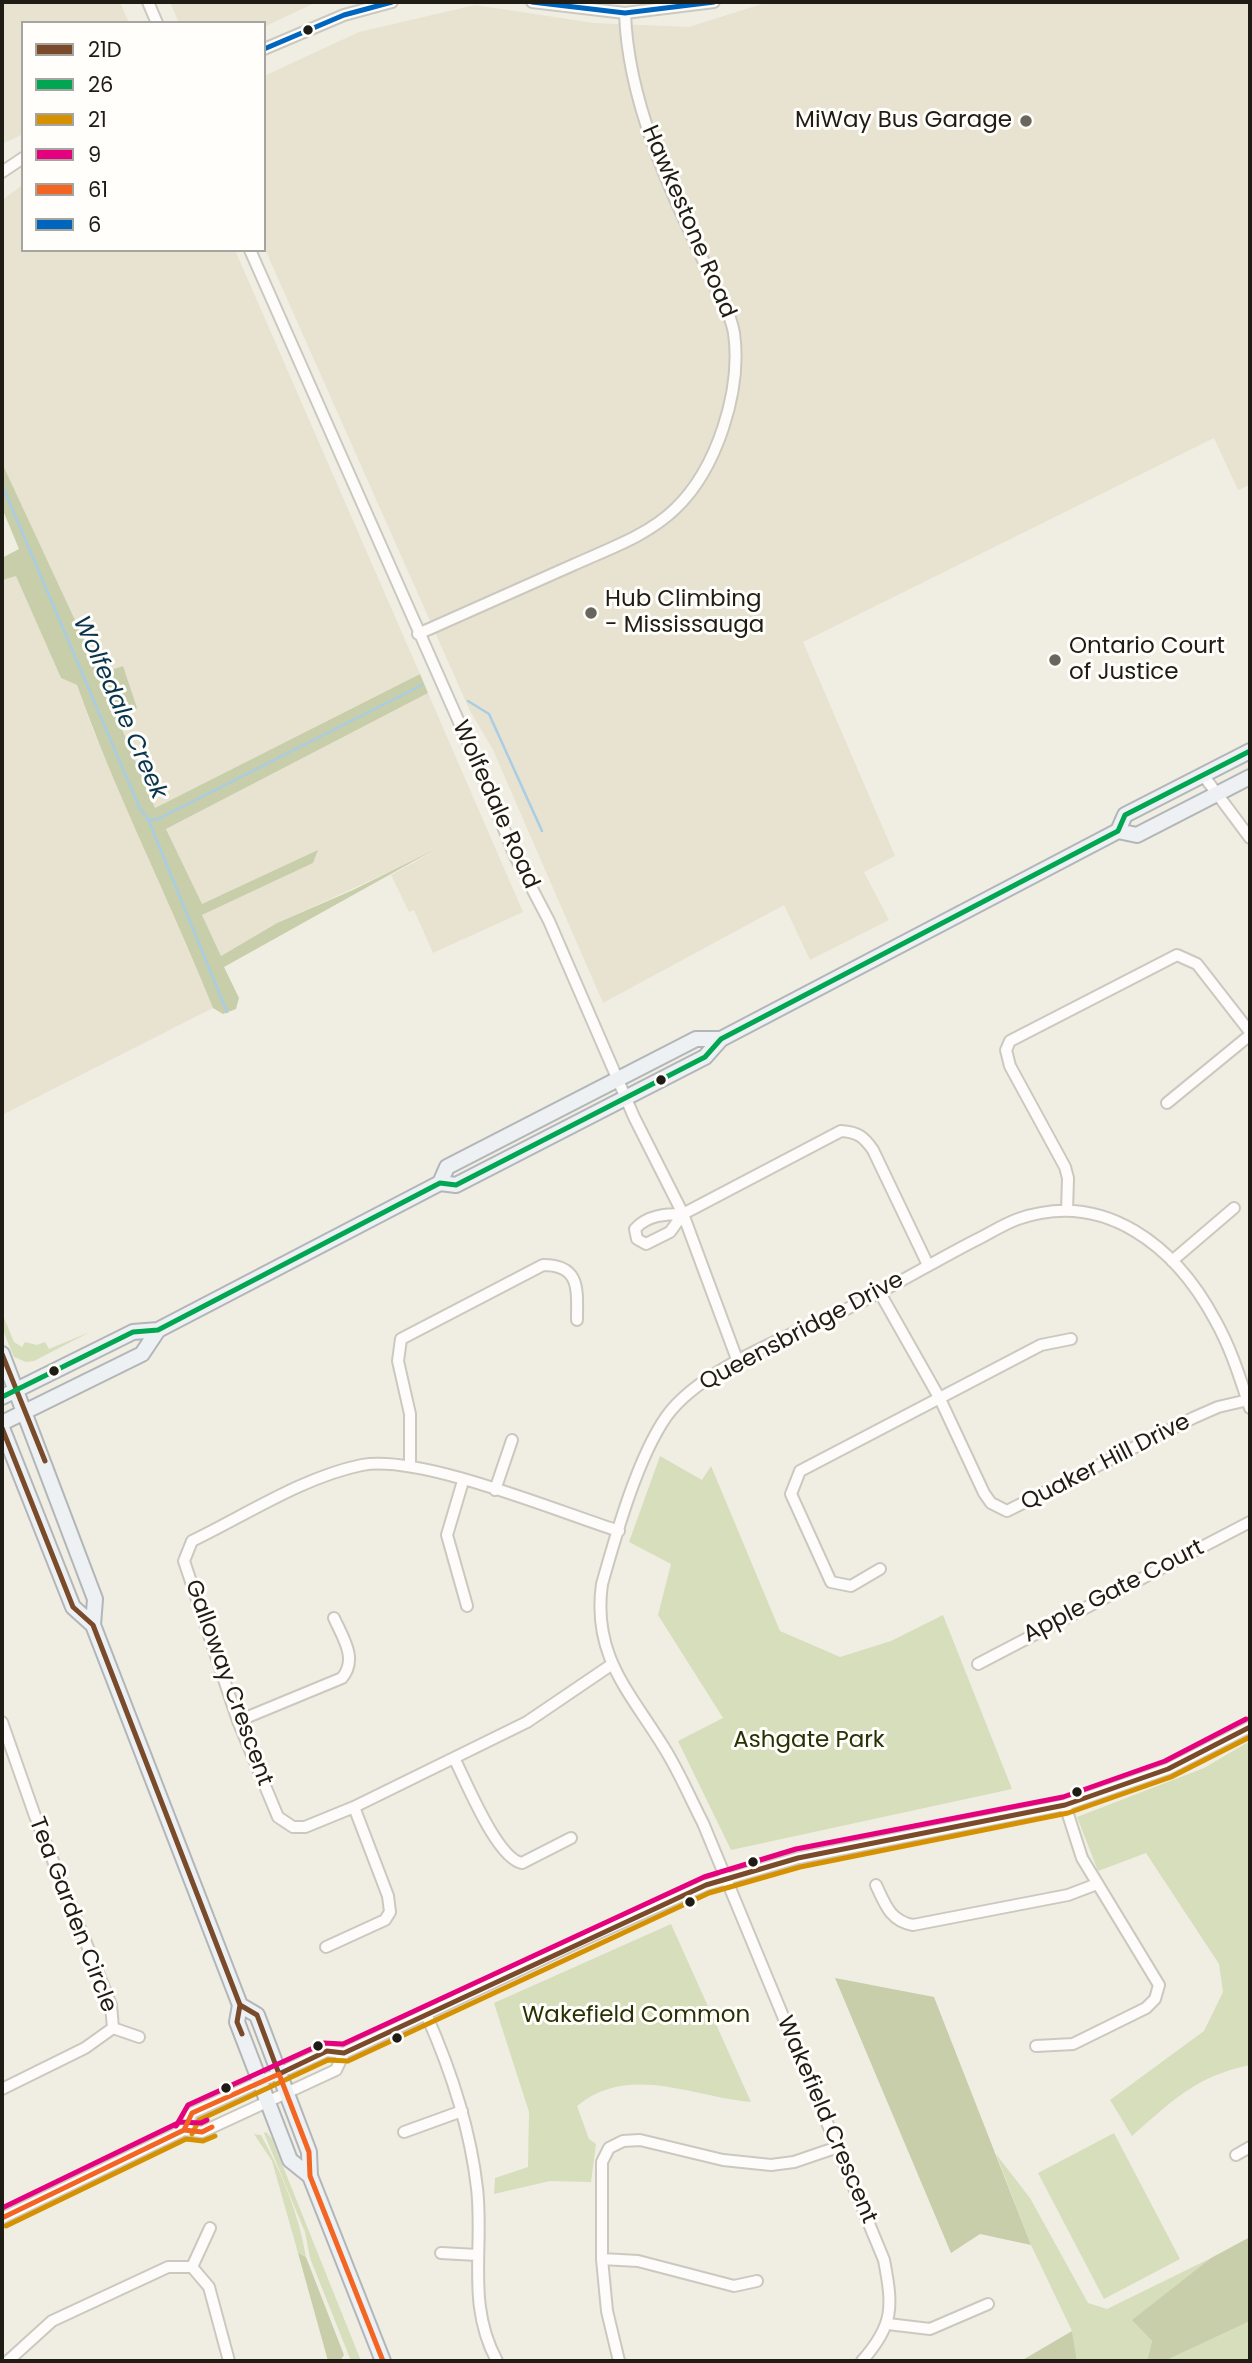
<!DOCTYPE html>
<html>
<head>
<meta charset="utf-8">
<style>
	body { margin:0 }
	#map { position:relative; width:1252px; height:2363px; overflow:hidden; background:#f0eee2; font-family:Poppins,sans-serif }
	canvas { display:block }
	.frame { position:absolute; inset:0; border:4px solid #1e1c15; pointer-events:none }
	.legend { position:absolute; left:21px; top:21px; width:245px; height:231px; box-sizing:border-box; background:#fffefa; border:2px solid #a5a49e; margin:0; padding:9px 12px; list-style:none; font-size:21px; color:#1e1c15 }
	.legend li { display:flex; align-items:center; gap:14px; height:35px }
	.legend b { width:35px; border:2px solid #a5a49e }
</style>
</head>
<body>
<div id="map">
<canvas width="1252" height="2363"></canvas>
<div class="frame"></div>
<ul class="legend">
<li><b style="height:9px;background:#7a4b2a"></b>21D</li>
<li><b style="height:9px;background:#00a651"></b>26</li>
<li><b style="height:9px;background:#d69103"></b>21</li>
<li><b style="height:9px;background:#e5007d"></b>9</li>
<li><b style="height:9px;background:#f26522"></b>61</li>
<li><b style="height:9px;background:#0065bd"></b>6</li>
</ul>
</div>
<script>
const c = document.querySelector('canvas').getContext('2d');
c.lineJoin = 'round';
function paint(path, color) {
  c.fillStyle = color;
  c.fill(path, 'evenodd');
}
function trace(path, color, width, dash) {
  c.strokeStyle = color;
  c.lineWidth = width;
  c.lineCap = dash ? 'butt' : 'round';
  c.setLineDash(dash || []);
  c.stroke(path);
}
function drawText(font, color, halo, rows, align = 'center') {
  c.font = font + ' Poppins,sans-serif';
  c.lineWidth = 6;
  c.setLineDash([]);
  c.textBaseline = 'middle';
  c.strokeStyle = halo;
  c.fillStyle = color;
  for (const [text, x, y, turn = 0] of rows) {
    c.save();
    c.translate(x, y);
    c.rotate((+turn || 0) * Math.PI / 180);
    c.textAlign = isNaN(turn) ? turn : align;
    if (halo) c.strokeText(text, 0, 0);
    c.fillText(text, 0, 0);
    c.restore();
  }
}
paint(new Path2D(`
	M2,2h118l9,21h-106v111l-21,10z
	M170,2h147l-53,25v-4h-85z
	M768,2h482v483l-12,5 -24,-52 -411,204 92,214 -31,16 25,48 -79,40 -26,-55 -181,98 -110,-253 -23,-39 -206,-464v-171l95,-44 116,-27 119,18 95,4z
	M23,185v65h212l185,424 -265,134 -36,-86 4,-56 -23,9 -98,-212v-263z
	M16,575l45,103 16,7 16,45 83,185 37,93 -211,107v-535z
	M428,693l95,219 -90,41 -19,-43 -5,2 -18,-37 40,-22 -154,70 -56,33 -19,-41 111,-52 4,-12 -115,54 -36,-76z`), '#e8e2d1');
paint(new Path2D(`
	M2,1313l12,29 8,5 3,-5 12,3 8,-3 4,7 41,-17 -56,29 -8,1 -12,-5 -12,-29z
	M660,1456l42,24 9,-14 69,165 60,26 51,-16 52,-26 69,174 -281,61 -53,-109 45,-23 -65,-103 13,-51 -42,-22z
	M1250,1741v324c-54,11 -78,36 -118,71l-22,-36 94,-69 19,-39 -4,-28 -73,-111 -48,18 -21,-54 127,-49z
	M671,1924l80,178c-59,-5 -122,-39 -174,4l12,33 7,5 -5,38 -41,-1 -56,13 1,-16 33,-11 1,-55 -35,-109z
	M266,2132l6,7 89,222h-10l-41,-103 -5,-26 -41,-99z
	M1114,2133l66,126 -76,40 -66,-126z
	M254,2134l7,1c21,38 38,80 45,122l-8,-4 -26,-92z
	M996,2154l34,44 58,105 19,6 104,-51 -78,62 19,21 -5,20h-70l-5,-30 -41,-86z
	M1250,2321v40h-86l-1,-1z`), '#d7debc');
paint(new Path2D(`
	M2,463l98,211 23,-8 14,42 -18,14 36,86 265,-134 8,19 -262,136 36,75 116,-54 -5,13 -111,52 19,41 56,-33 76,-33 79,-39 -208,116 15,31 -3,11 -13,5 -10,-6c-43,-108 -97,-213 -136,-323l-16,-7 -45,-102 -14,4v-22l17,-9 -17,-41z
	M835,1978l99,19 97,248 -51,-11 -29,19z
	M1250,2237v84l-86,40h-17l5,-20 -20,-21 79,-62z
	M298,2253l8,4 38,98 -4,6h-12z
	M1072,2331l5,30h-56z`), '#c7cea9');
trace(new Path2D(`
	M2,485l138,324 8,10 8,1 266,-135
	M468,701l21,13 53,117
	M148,819l79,193`), '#a8cde5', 2.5);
const minor = new Path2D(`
	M148,2l9,21
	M532,2l93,11 89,-11
	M264,49l80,-34 48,-13
	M2,172l21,-14
	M250,250l228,515 37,91 34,65 85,196 49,97 55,148
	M418,634c52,-23 103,-46 155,-69 35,-16 74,-29 102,-56 42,-40 67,-119 59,-176 -3,-18 -14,-38 -22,-54 -39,-83 -84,-173 -87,-266
	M1203,775l47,63
	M1167,1103l83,-68
	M1067,1211l1,-33 -3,-11 -55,-101 -4,-16 4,-9 167,-86 20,9 53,68
	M683,1214l-13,18 -24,12 -9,-5 -2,-10c12,-14 31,-15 48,-15l158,-83c17,1 23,6 32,19l55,115
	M1172,1261l62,-53
	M880,1293l60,106 44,94 7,10 16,8 186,-93 25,-11 30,-7
	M410,1466v-52l-12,-53 3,-22 142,-74c38,0 34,25 34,55
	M463,1481l-16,54 20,71
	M495,1490l17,-50
	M880,1569l-29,17 -20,-4 -40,-88 9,-23 241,-126 30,-6
	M978,1664l272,-142
	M611,1665l-84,57 -173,85 -49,20h-12l-15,-10 -40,-96 -54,-160 8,-20c54,-26 111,-64 170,-76 58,-11 197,47 257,66
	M238,1721l104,-43c16,-19 1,-40 -8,-60
	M2,1722l33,94 76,189 2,23 -28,20 -83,41
	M454,1758c12,23 43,101 68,105l49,-25
	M876,1885c9,19 14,36 37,40l155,-30 29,-11
	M326,1947l59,-27 5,-8 -2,-16 -34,-89
	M426,2014c25,56 44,113 51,174 7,61 -11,116 20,173
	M113,2028l26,9
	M1036,2046l37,-2 73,-36 9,-9 4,-14 -77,-127 -17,-53
	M184,2130l8,-17 135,-62 17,2 239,-113 123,-55 92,-27 267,-53 103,-36 82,-42
	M404,2132l58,-21
	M1236,2155l14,-8
	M2,2218l182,-88 18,2 134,-62 8,-17
	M441,2253l36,2
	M602,2259l36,2 96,25 23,-5
	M192,2267l18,-39
	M888,2324l42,5 58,-25
	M8,2361l44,-40 116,-54h24l17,20 20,74
	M619,2361l-12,-50 -5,-52v-97l7,-14 14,-7 17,-1 83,20 48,5 23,-3 44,-15
	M862,2361c32,-36 31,-54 22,-101l-181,-437c-13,-25 -24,-52 -40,-77 -34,-55 -71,-91 -61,-162 14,-49 35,-125 64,-167 35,-50 134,-85 189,-112 41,-20 80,-44 121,-65 14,-7 28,-16 42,-21 87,-30 158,28 197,101 16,28 25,58 35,88`);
const major = new Path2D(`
	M1118,831l19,4 113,-58
	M440,1183l7,-16 249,-128h25
	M2,1354l93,245 -2,26
	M2,1397l131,-65 25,-2 282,-147 16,2 249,-128 16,-18 397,-208 7,-16 125,-64
	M2,1423l140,-69 16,-24
	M2,1428l71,179 20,18 147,380 -3,17 53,138 20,16
	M240,2005l17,10 52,137 1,24 73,185`);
trace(minor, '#cbc9bf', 14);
trace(major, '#b2b6b8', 18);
trace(minor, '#fdfcfb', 10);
trace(major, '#edf1f4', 14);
trace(new Path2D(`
	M2,1354l43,107
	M2,1428l71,179 20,18 147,380 -3,17 5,12
	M240,2005l17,10 22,59 48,-23 17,2 362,-168 92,-27 267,-53 103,-36 82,-42`), '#7a4b2a', 5);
trace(new Path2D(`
	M2,1397l131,-65 25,-2 282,-147 16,2 249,-128 16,-18 397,-208 7,-16 125,-64`), '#00a651', 5);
trace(new Path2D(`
	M192,2134l7,-14 129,-60 20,1 361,-168 91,-26 268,-54 103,-36 79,-40
	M6,2226l180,-87 17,2 12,-5`), '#d69103', 5);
trace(new Path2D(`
	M176,2126l12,-21 136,-62 19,1 361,-167 92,-28 267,-52 102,-36 81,-42
	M2,2208l178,-86 21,1 6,-3`), '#e5007d', 5);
trace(new Path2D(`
	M184,2130l8,-17 87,-39 30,78 1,24 73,185
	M2,2218l182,-88 18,2 10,-5`), '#f26522', 5);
trace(new Path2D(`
	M532,2l93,11 89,-11
	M264,49l80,-34 48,-13`), '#0065bd', 5);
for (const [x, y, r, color] of [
	[308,30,6,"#1e1c15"],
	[1026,121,7,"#68665d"],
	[591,613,7,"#68665d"],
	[1055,660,7,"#68665d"],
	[661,1080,6,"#1e1c15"],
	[54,1371,6,"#1e1c15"],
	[1077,1792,6,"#1e1c15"],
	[753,1862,6,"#1e1c15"],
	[690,1902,6,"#1e1c15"],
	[397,2038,6,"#1e1c15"],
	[318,2046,6,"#1e1c15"],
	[226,2088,6,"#1e1c15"]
]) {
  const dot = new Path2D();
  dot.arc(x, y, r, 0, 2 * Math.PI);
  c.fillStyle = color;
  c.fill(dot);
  trace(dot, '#fffefa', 2.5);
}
drawText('23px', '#1e1c15', '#fffefa', [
	["MiWay Bus Garage",1012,121,"right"],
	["Hub Climbing",605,600],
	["- Mississauga",605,626],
	["Ontario Court",1069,647],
	["of Justice",1069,673]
], 'left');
drawText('23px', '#1e1c15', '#fffefa', [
	["Hawkestone Road",688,222,67],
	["Wolfedale Road",495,805,66],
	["Queensbridge Drive",802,1332,-28],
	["Quaker Hill Drive",1106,1463,-27],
	["Apple Gate Court",1114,1592,-27],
	["Galloway Crescent",228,1683,70],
	["Tea Garden Circle",72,1915,69],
	["Wakefield Crescent",826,2120,67]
]);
drawText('23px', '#283104', '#fffefa', [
	["Ashgate Park",809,1741],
	["Wakefield Common",636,2016]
]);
drawText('italic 24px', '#07344e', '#fffefa', [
	["Wolfedale Creek",119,708,66]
]);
</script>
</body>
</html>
